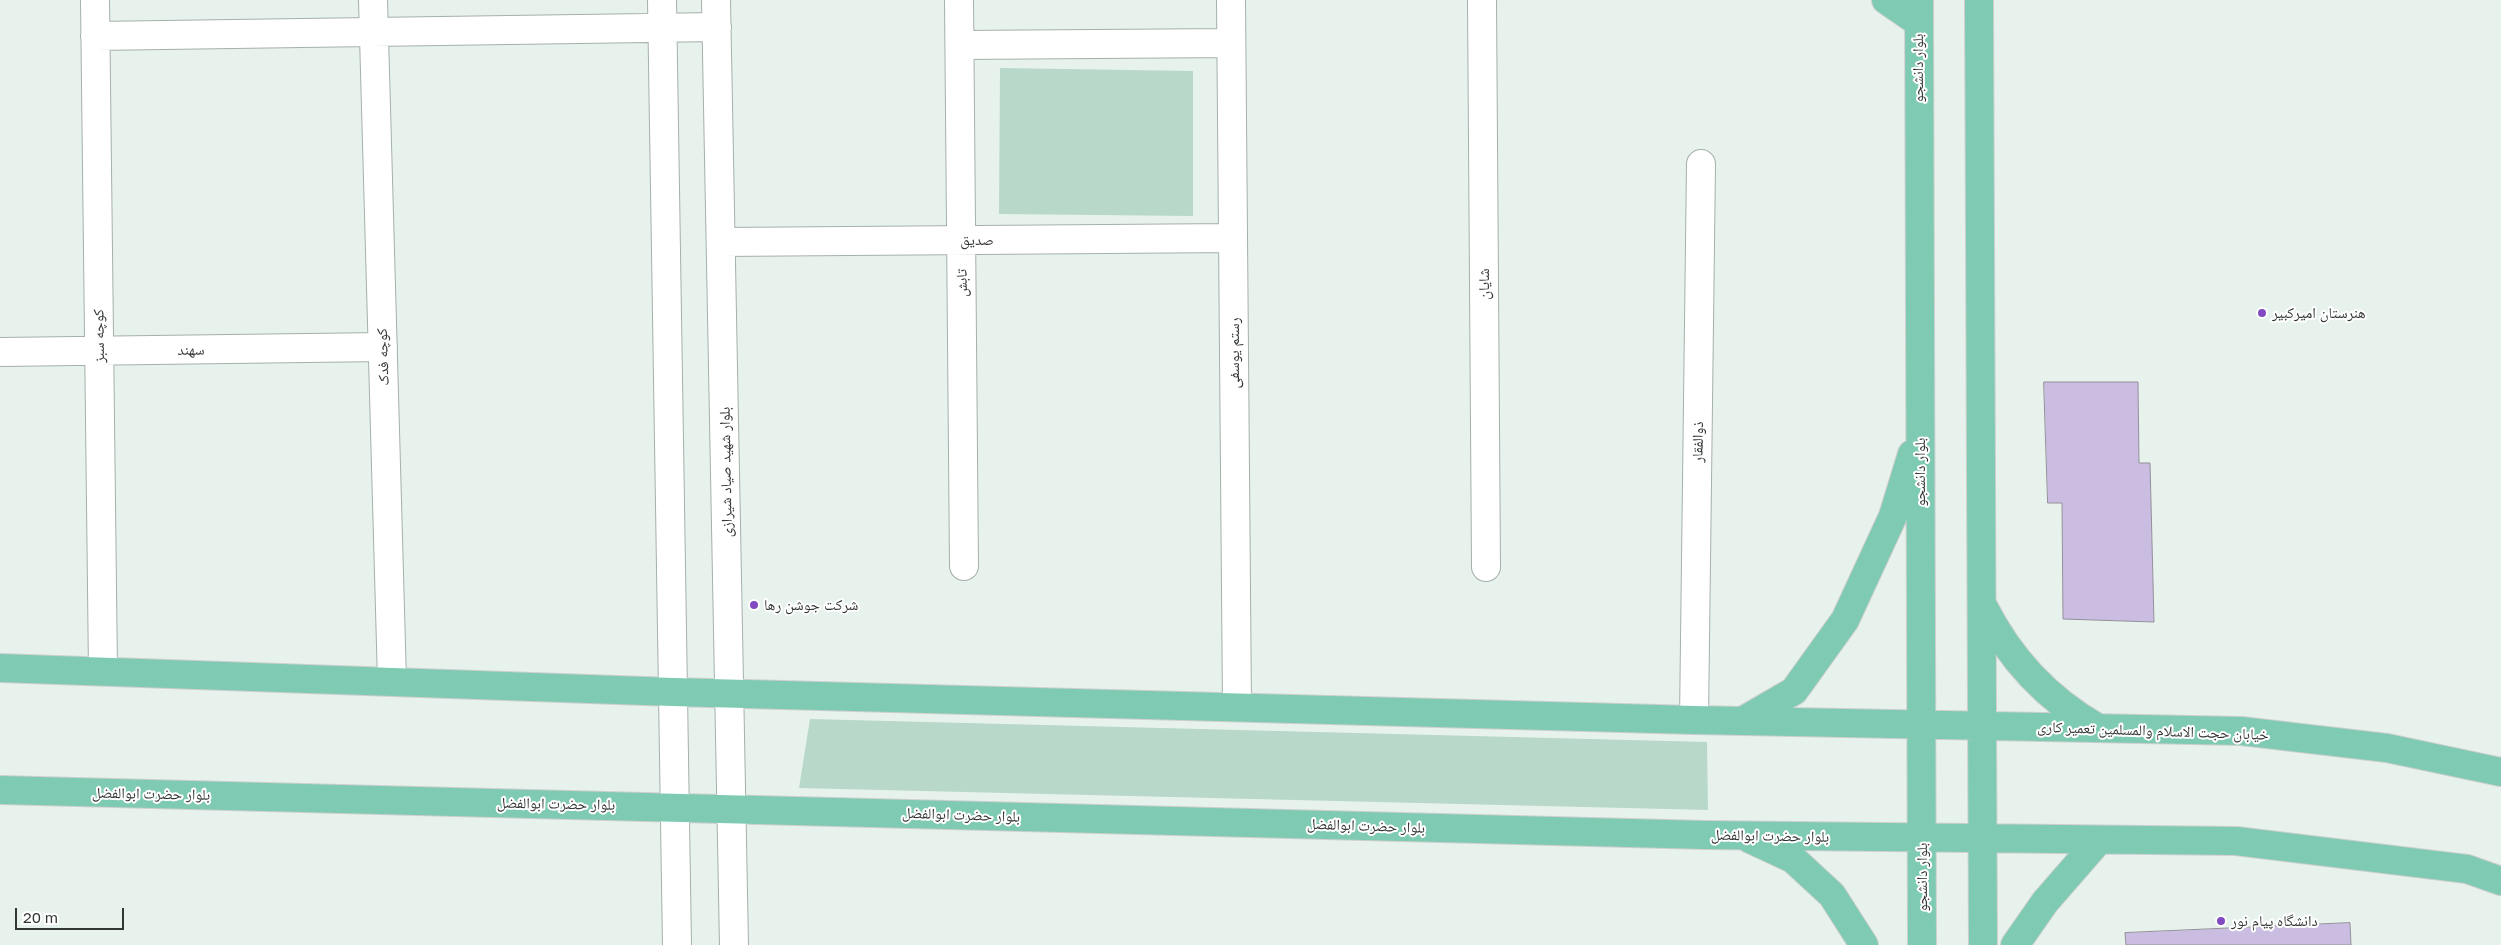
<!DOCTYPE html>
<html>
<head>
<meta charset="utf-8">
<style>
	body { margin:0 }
	#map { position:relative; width:2501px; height:945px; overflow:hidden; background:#e7f2ed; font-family:"Golos Text",sans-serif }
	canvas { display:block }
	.scale { position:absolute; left:15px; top:908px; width:109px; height:22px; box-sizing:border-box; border:2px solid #323634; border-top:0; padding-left:6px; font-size:15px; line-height:18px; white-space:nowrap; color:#323634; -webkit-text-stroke:4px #fff; paint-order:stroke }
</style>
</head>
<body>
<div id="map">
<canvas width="2501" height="945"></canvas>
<div class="scale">20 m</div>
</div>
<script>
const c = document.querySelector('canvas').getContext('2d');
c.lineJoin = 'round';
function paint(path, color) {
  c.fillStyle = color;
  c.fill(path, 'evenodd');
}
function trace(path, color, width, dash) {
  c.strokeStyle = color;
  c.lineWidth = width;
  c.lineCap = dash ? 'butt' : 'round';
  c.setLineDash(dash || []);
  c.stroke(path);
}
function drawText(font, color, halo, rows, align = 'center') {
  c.font = font + ' "Golos Text","Noto Naskh Arabic",sans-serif';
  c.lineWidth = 4;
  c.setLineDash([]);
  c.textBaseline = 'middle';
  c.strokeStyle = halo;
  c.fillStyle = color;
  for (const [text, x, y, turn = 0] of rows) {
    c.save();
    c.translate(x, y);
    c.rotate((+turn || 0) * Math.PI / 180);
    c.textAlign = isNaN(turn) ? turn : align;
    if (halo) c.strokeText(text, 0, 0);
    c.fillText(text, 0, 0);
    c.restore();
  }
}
paint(new Path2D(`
	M1000,68l193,3v145l-194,-2z
	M810,719l897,23 1,68 -909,-22z`), '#b8d8ca');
const building = new Path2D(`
	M2044,382h94l1,81h11l4,159 -91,-3 -1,-116h-14z
	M2350,923l1,22h-225l-1,-12z`);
paint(building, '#cbbde2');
trace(building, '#94909a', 1);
const minor = new Path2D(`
	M95,0l8,671
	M373,0l19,681
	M662,0l15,945
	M716,0l18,945
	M959,0l5,566
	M1231,0l6,706
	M1482,0l4,567
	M95,36l622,-9
	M960,45l271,-2
	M721,242l512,-4
	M0,352l383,-5
	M1694,720l7,-556`);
const major = new Path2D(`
	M1886,0l32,22
	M1919,0l3,945
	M1979,0l4,945
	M1983,606c26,52 64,93 115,122
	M0,668l673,24 1021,28 547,11 146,17 114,24
	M1744,720l50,-29 51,-71 48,-104 19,-62
	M0,790l1705,45 531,6 231,28 34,12
	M1750,839l43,20 39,36 32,50
	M2015,945l30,-43 54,-62`);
trace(minor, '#a5b0ab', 30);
trace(major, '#cecfce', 30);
trace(minor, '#fff', 28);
trace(major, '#7fcab2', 28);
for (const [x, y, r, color] of [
	[2262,313,5,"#814ac1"],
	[754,605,5,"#814ac1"],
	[2221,921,5,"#814ac1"]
]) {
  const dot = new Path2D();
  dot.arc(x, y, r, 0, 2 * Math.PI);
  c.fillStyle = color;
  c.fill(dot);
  trace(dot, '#fff', 2);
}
drawText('15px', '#323634', '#fff', [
	["بلوار دانشجو",1918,68,-90],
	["صدیق",977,240],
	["تابش",962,283,-91],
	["شایان",1484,284,-90],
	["کوچه سبز",99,336,-91],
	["سهند",191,350,-1],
	["رستم یوسفی",1234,353,-90],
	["کوچه فدک",383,357,-92],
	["ذوالفقار",1698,442,-89],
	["بلوار شهید صیاد شیرازی",726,472,-91],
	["بلوار دانشجو",1920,472,-90],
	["خیابان حجت الاسلام والمسلمین تعمیر کاری",2153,731,2],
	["بلوار حضرت ابوالفضل",151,794,1],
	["بلوار حضرت ابوالفضل",556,804,1],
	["بلوار حضرت ابوالفضل",961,815,2],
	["بلوار حضرت ابوالفضل",1366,826,2],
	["بلوار حضرت ابوالفضل",1770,836,1],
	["بلوار دانشجو",1922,877,-90]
]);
drawText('15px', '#323634', '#fff', [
	["هنرستان امیرکبیر",2272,313],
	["شرکت جوشن رها",764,605],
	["دانشگاه پیام نور",2231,921]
], 'left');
</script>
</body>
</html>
